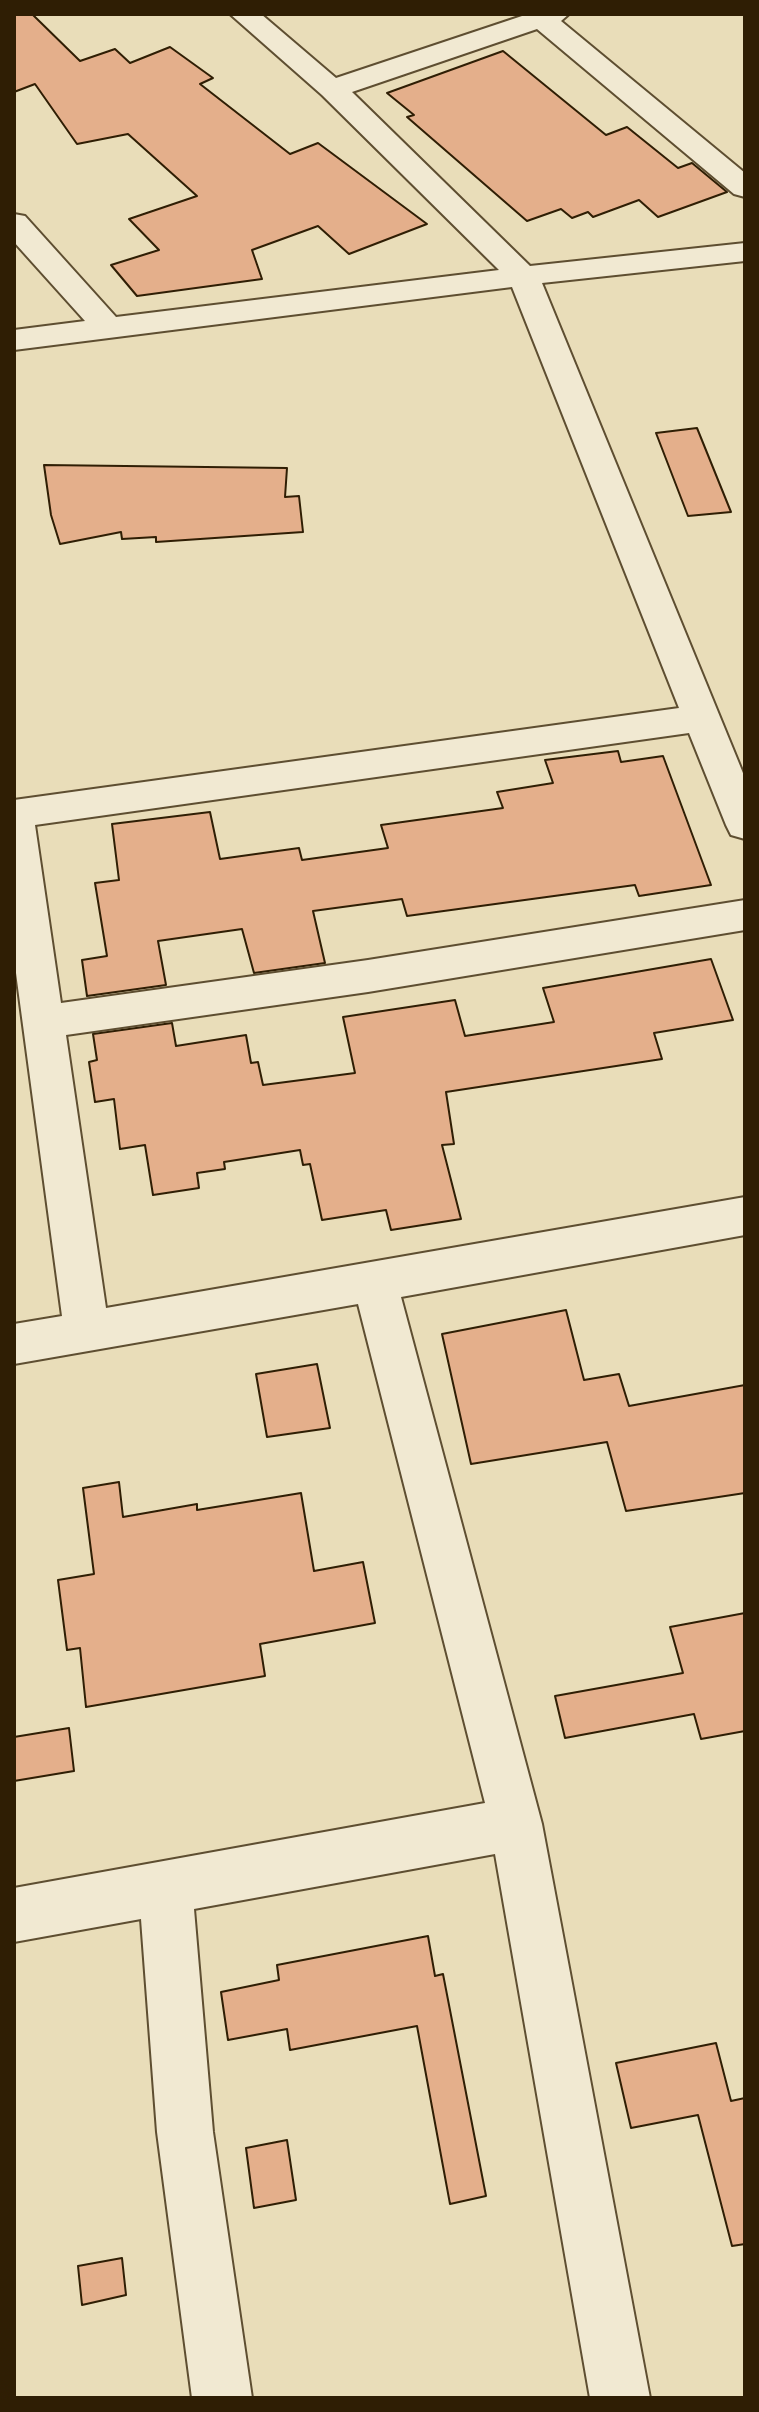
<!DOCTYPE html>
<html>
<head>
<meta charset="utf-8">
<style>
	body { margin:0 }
	#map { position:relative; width:759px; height:2412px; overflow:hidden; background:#e9ddb9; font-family:"Gentium Book Plus",serif }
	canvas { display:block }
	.frame { position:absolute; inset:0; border:16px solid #2f1e04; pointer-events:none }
</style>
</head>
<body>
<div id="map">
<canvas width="759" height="2412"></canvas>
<div class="frame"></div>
</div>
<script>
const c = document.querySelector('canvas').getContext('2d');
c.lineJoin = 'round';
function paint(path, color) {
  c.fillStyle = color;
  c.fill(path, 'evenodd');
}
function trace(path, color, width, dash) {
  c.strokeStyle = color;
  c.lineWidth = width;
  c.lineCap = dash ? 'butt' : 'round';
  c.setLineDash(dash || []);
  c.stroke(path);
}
const building = new Path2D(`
	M14,14h18l48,47 35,-12 15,14 40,-16 43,31 -13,6 90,70 28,-11 109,81 -78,30 -31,-28 -66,24 10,29 -125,17 -26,-31 48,-15 -30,-31 68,-23 -69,-62 -51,10 -42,-60 -21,8z
	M503,51l103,84 21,-8 51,41 14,-5 35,29 -69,25 -19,-17 -46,17 -5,-5 -16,6 -11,-9 -34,12 -120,-104 7,-2 -27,-22z
	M697,428l34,84 -43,4 -32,-83z
	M44,465l243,3 -2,29 14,-1 4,36 -147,10v-5l-34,2 -1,-7 -61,12 -9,-29z
	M618,751l3,11 42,-6 48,129 -72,11 -4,-11 -228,31 -5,-17 -89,12 12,52 -71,10 -12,-44 -84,12 8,44 -79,11 -5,-36 25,-4 -12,-73 24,-3 -7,-56 98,-12 10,47 79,-11 3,12 86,-12 -7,-23 122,-17 -6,-16 56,-9 -8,-23z
	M711,959l22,61 -79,13 8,26 -216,33 8,52 -12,1 19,74 -70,11 -5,-20 -64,10 -12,-56 -7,1 -3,-15 -76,12 1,7 -28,4 2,15 -46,7 -8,-50 -25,4 -6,-50 -19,3 -6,-40 8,-2 -4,-26 79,-11 4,23 70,-11 5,28 7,-1 5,23 92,-12 -12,-56 112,-17 10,36 89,-14 -11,-34z
	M566,1310l18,70 35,-6 10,32 116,-21v108l-119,18 -19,-69 -136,22 -29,-130z
	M317,1364l13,64 -63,9 -11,-63z
	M119,1482l4,35 74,-13v6l104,-17 13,78 49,-9 12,61 -115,21 5,32 -179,31 -6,-59 -13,2 -9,-70 36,-6 -11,-86z
	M745,1613v118l-44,8 -7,-25 -129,24 -10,-42 128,-23 -13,-46z
	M69,1728l5,43 -60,10v-44z
	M428,1936l7,40 8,-2 43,222 -36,8 -33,-178 -127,24 -3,-21 -59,11 -7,-48 58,-12 -2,-15z
	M716,2043l15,58 14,-3v146l-13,2 -34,-131 -67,13 -15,-65z
	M287,2140l9,60 -42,8 -8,-60z
	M122,2258l4,37 -44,10 -4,-39z`);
paint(building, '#e4af8b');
trace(building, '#2f1e04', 2);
const minor = new Path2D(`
	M230,14h31l75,64 192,-64h41l-8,7 184,152v24l-11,-3 -197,-165 -185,63 178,174 215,-23v18l-203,22 203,495v61l-14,-4 -5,-10 -37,-92 -654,92 26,178 307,-43 377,-60v30l-377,62 -302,43 40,273 639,-111v38l-344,62 141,527 108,574h-60l-95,-544 -301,55 19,223 39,266h-60l-35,-266 -16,-213 -127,23v-54l471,-85 -127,-499 -344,60v-40l48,-8 -48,-358v-158l665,-92 -167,-421 -498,63v-20l71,-9 -71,-79v-28l11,2 91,101 383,-47 -177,-175z`);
trace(minor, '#5e4e31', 4);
paint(minor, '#f1e9d2');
</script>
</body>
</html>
